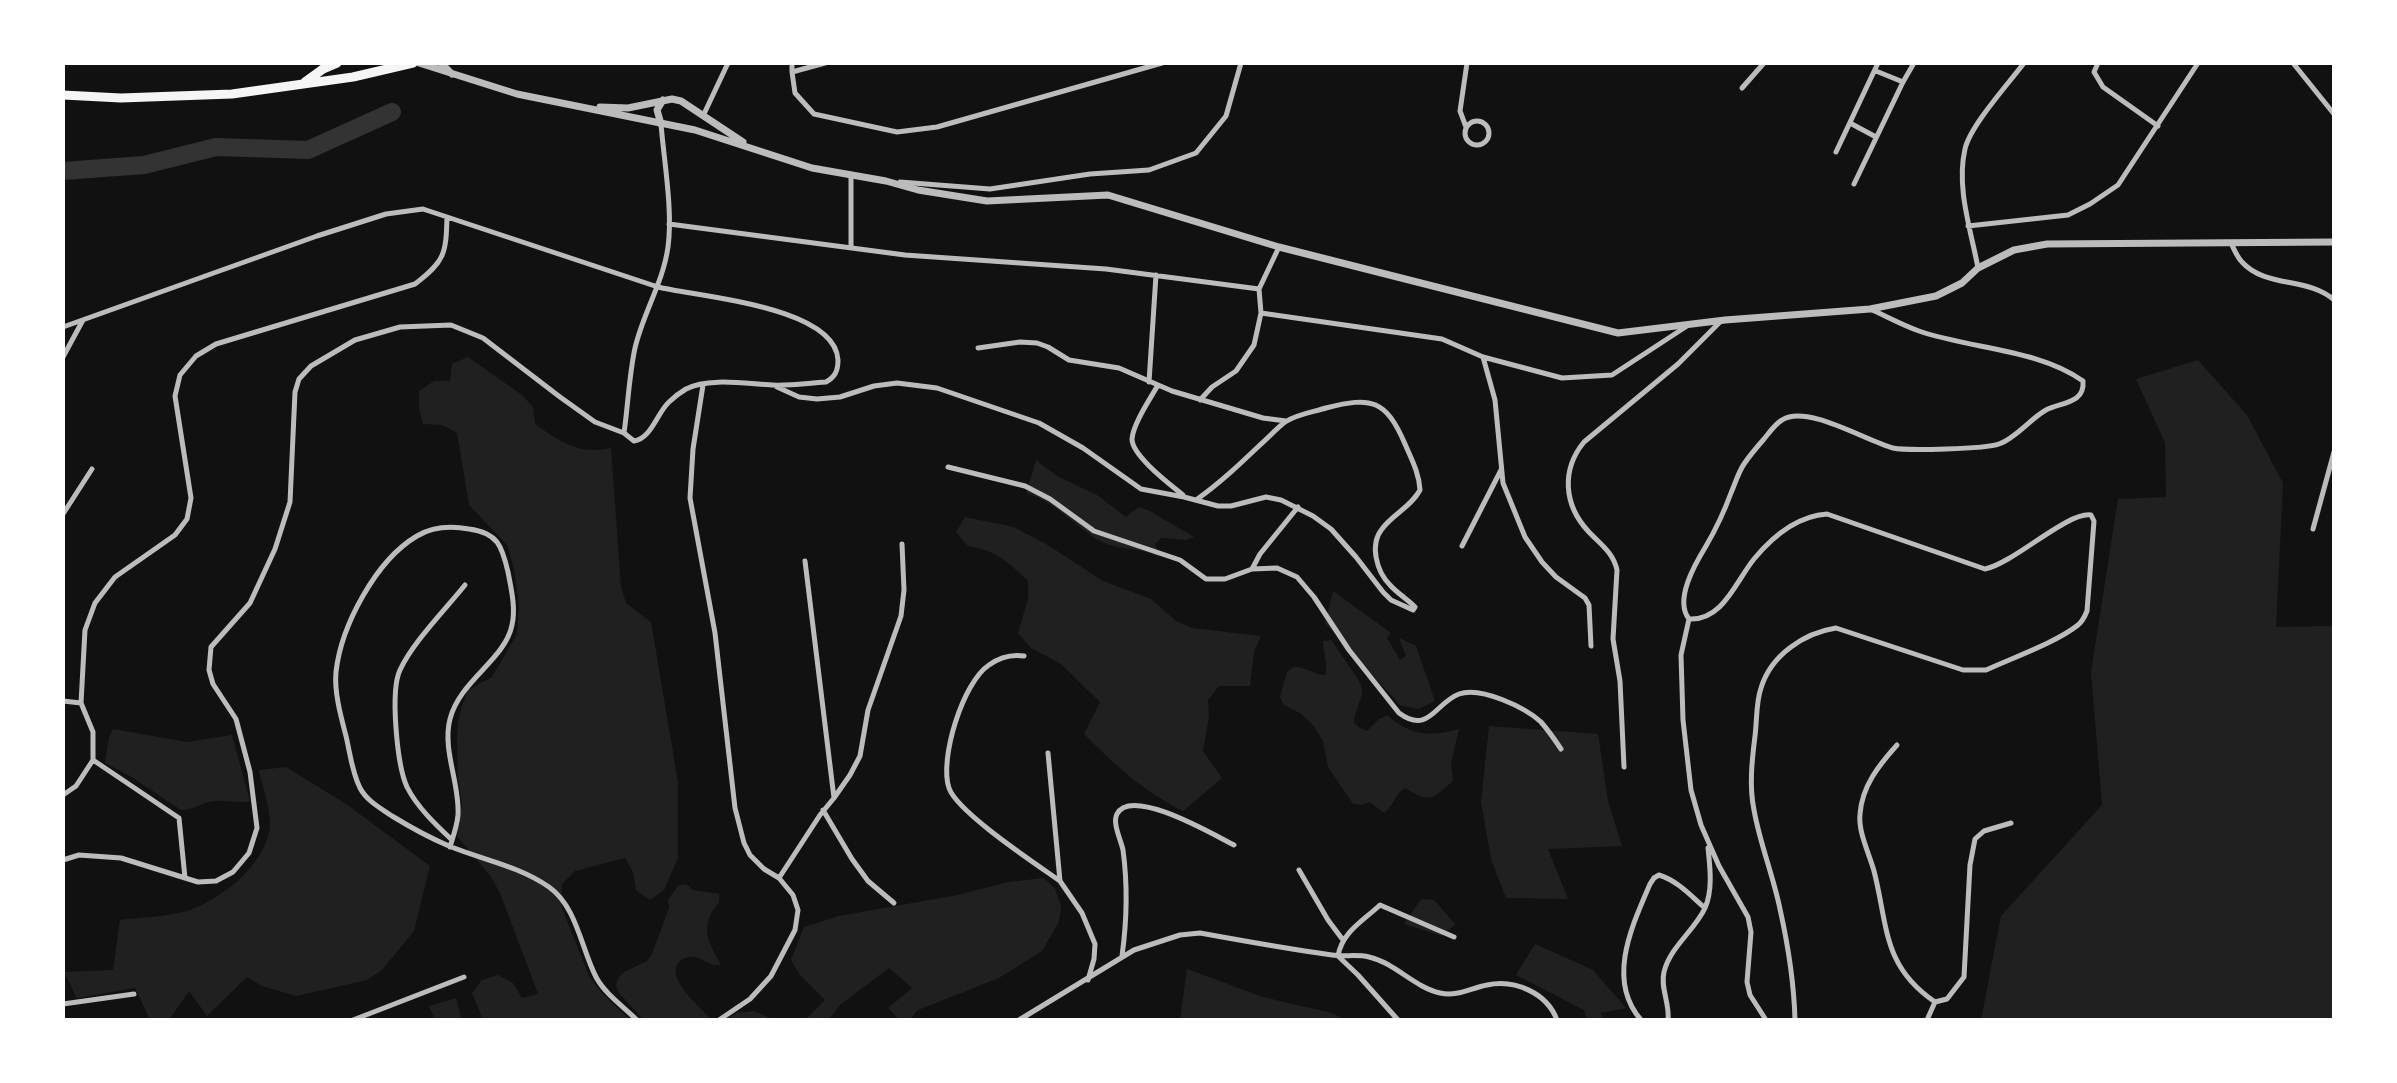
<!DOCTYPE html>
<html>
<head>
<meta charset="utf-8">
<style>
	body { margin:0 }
	#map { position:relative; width:2397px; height:1083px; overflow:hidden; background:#111; font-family:Montserrat,sans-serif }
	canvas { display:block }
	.frame { position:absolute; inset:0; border:65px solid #fff; pointer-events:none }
</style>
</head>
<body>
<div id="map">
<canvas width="2397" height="1083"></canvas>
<div class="frame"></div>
</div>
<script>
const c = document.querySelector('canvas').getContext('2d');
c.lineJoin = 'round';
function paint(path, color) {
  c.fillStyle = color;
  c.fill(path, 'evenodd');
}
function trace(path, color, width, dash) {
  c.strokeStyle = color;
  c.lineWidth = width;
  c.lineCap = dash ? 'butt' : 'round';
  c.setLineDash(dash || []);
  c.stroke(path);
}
paint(new Path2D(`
	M468,357l54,38 11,12 2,17c25,18 44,31 76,24l10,139 5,16 25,19 27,160v76l-14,32 -14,10 -14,-10 -3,-18 -8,-14 -50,13 -13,13 -1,22 29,72 12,15 28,27h-147l-11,-27 10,-13 16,-5 15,8 9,15 16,-4 -38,-101 -9,-16 -34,-41 5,-32 -4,-26 -1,-36 1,-20 4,-16 6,-16 24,-13 25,-43 2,-29 -5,-36 -7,-24 -38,-40 -12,-72 -15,-8 -19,-1 -4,-16v-17l15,-10h16l2,-17z
	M2198,360l49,55 36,68 -7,144 58,-1v394h-353l20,-104 101,-111 -11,-133 27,-173 48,-2 -1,-54 -29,-64z
	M1036,460l21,16 40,19 29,22 13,-10 9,3 46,27 -8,3 -25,-2 -6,6 4,13c-18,-10 -40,-6 -59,-16 -25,-14 -45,-40 -74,-48z
	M965,517l49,10 32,17 57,37 48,18 25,22 16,7 69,8 -7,16 -4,34h-31l-11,14 1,17 -6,34 19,27 -39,33c-40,-20 -68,-46 -99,-77l16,-32 -39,-38 -30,-16 -13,-15 10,-34v-18c-21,-20 -31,-30 -60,-35l-12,-14z
	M1333,591l58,42 -4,5 13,22 6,-4 -7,-18 17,8 19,55 -17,8 -18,-4 -75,-82z
	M1332,640c5,11 30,41 30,49 0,12 -8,22 -8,34l6,5 7,3 12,-12 8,-4c24,21 42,22 72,14l-8,34 2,18c-21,19 -23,22 -48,7 -10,6 -11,17 -21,25l-14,-11 -8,3 -9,-1 -25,-37 -5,-26 -10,-16 -13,-12 -16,-8 -4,-8 7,-25 6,-5c12,-1 21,8 33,8 2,-12 -3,-22 -3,-34z
	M1489,726l109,8 10,67 14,45 -74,3 20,50 -62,-1 -15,-39 -10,-57z
	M113,729l74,13 45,-7 18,66c-12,3 -23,-1 -35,0 -12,1 -22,9 -34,9l-51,-34 -25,-13 4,-26z
	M286,767l60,37 84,62 -16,65 -32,39 -15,10 -71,16 -34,-10 -15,-9 -40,39 -18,-25 -20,29h-19l-15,-32 -58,10 -13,-26 49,-2 7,-50c22,-3 49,-3 70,-10 33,-12 79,-48 80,-87 0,-17 -8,-37 -11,-53z
	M1044,878l11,11 6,17 -2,16 -17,29 -43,27 -81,32 -9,10h-9l-12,-12 24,-20 -23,-20 -49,37 -12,15h-23l20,-20 -25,-25 -9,-15 13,-33 35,-11 119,-21 50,-13z
	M686,884l7,6 26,4v8c-20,26 -12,37 2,63 -13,2 -20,-10 -32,-8 -4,0 -8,3 -10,5 -14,16 21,45 31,56l-7,2h-59l-25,-27 -3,-7 2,-8 6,-6 23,-11 5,-7 17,-46 -1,-8 10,-14z
	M1421,899l13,1 21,24 -13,12 -38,-12z
	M1535,944l58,26 33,38 -25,5 2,7h-16l-3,-10 -68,-35z
	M1187,969l76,28 69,16 13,7h-165z
	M456,998l6,22h-27l-6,-14z
	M754,1011l20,9h-49l12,-7z`), '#202020');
trace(new Path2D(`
	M63,171l81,-6 72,-18 92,3 84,-38`), '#333', 18);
trace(new Path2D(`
	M792,63v9l3,21 19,21 83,18 40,-5 225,-64
	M2098,63l-4,9 9,15 55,39
	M2293,63l41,51
	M1876,71l27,11
	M792,72l33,-9
	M1742,88l22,-25
	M703,116l25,-53
	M1465 133a12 12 0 1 1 24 0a12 12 0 1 1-24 0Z
	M1850,123l26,14
	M1466,127l-6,-16 7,-48
	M1836,152l42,-89
	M900,182l90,7 100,-15 59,-4 47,-17 30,-37 15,-53
	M1854,184l49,-102 11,-19
	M669,224l236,31 201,14 153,20
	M1968,226l100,-11 22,-11 28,-19 80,-122
	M2231,243c3,6 6,14 11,19 23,26 67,15 92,38
	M851,248v-71
	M1978,268c-7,-38 -22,-80 -13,-119 5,-23 44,-66 59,-86
	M1261,313l181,26 41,18 79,21 50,-3 75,-49
	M63,327l254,-91 69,-22 37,-5 235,78c40,10 177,19 180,73 0,11 -3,17 -12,22 -18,1 -36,4 -54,3 -24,-1 -64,-8 -86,4 -5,3 -13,9 -17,13 -12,11 -18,37 -35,39l-10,-8c4,-28 5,-57 11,-85 8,-35 28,-65 33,-101 5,-36 -4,-86 -7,-123
	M978,348l42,-6 17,1 11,4 21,13 50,8 53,23 91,27 23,3
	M63,357l20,-37
	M1483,357l12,43 8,83 22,54 17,25 14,15 29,21 4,7 2,41
	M1149,382l7,-107
	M703,385l-10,64 -3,49 25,135 20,175 9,35 6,12 14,14 15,9 14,17 5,15 -3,20 -24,46 -21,23 -31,21
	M1158,385c-8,14 -25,39 -26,54 0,17 39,46 51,56
	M777,387l22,10 18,2 23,-2 34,-11 23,-3 40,5 102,35 44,25 58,41 43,8 34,9h13l35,-9 15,3 32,16 18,13 25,28 27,35 8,8 22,10 2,-3
	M1200,400l12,-13 24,-16 18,-26 7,-32 -2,-24 20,-42
	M948,467l77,19 25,13 44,32 86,29 26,19h19l27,-10 25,-1 20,9 17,20 35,53 50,63c30,22 36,-10 60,-19 22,-8 67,14 82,28 7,8 14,18 20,27
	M1196,500c24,-17 44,-36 65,-56 8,-7 16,-16 24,-22 12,-8 28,-10 41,-14 46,-12 60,-8 79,36 7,16 14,29 15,46 -9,17 -27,24 -38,39 -13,16 -5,43 8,56 7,8 17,14 25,22
	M63,514l29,-45
	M2313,529l21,-77
	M1462,546l39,-76
	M1252,569l8,-15 38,-47
	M1689,619c34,2 47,-38 65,-60 19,-23 44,-43 73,-45l158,55c29,-6 83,-58 106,-54l3,6 -7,90c-2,5 -4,10 -9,14 -21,17 -66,33 -92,45h-23l-127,-42c-32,5 -65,27 -75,60 -5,14 -4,32 -6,48 -3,24 -6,50 -1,74 6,34 19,65 26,99 8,36 14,74 15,111
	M1024,656c-13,-2 -24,1 -35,9 -26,17 -50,94 -40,123 8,24 87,76 111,93
	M63,701l18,2
	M1897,745c-18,20 -35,41 -37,69 -2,18 9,39 14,57 14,54 8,95 61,131
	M1048,753l12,128 22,32 13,31 -1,15 -6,21
	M93,760l86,58 6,60
	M1624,767l-4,-86 -7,-42 4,-69c-4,-18 -17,-26 -29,-39 -24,-26 -27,-61 -4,-89l94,-78 44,-44
	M63,795l13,-9 17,-26v-28l-12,-29 4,-73 10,-27 20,-26 60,-42 12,-16 4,-21 -16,-102 5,-21 16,-19 20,-12 199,-60c30,-23 31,-30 32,-67
	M834,798l16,-23 10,-19 8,-46 33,-94 3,-26 -2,-46
	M823,810l29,49 16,22 26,22
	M452,840c-16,-15 -35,-33 -45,-53 -10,-22 -17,-96 -7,-117 13,-28 45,-60 65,-85
	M450,847c3,-10 7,-21 8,-32 2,-31 -16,-65 -8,-96 10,-39 55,-59 62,-94 4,-17 -1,-37 -4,-53 -6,-26 -10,-39 -39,-43 -17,-3 -37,-2 -52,7 -41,24 -76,90 -81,136 -2,20 5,45 10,64 4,17 6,36 14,52 7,13 20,20 32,28 18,11 38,22 57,30 34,14 70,20 100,41 28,20 32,61 47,90 9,17 28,30 41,43
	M63,860l16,-5 42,3 77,24 18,-1 17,-9 16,-19 8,-25 -7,-56 -14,-53 -23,-35 -4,-14 2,-23 39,-44 25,-54 15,-47 5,-110 4,-13 12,-13 44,-26 45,-13 51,-2 32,13 77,59 35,25 29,11
	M1299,870l29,50 15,20
	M779,878l41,-63 14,-17 -29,-237
	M1122,956c5,-36 6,-69 1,-106 -2,-10 -11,-27 -6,-36 14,-28 97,21 117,31
	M1338,956c4,-24 25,-35 42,-51l74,32
	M1338,956l20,19 40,45
	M1935,1002l12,-3 17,-22 6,-112 5,-26 9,-8 27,-8
	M63,1004l71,-10
	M353,1020l111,-43
	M1019,1020l115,-70 46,-15 20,-2c44,8 88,16 132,22 12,2 25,-1 37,2 26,6 45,30 71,36 17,4 31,-5 47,-8 28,-6 60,8 70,35
	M1641,1020c-35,-40 -9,-94 9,-136l4,-6 5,-3c19,6 32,21 46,33
	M1668,1020c2,-16 -8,-33 -4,-48 6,-25 31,-42 41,-64 8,-18 5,-41 3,-60
	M1766,1020l-16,-25 -3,-13 4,-50 -3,-15 -29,-51 -18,-41 -10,-35 -8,-70 -2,-65 8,-36c-15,-19 6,-55 17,-73 10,-17 18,-34 25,-53 4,-9 7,-20 13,-29 6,-9 13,-17 20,-25 5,-6 11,-15 18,-19 25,-16 84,21 111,28 14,3 92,1 106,-4 17,-6 31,-25 47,-34 15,-8 39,-6 37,-29 -45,-32 -112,-32 -164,-50 -17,-6 -33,-15 -49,-22
	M1927,1020l8,-18`), '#bcbcbc', 5);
trace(new Path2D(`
	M419,63l98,31 178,36 117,38 74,13 32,9 69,11 121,-6 171,52 339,86 107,-13 145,-11 66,-13 26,-13 16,-15 36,-18 33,-6 287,-2
	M441,63l11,11
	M600,107l28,1 44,-9 9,2 62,41
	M661,124l-4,-14 6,-10`), '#bcbcbc', 7);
trace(new Path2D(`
	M305,82l18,-13 14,-6
	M63,95l58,3 111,-4 121,-17 60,-14`), '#f5f5f5', 9);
</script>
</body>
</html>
